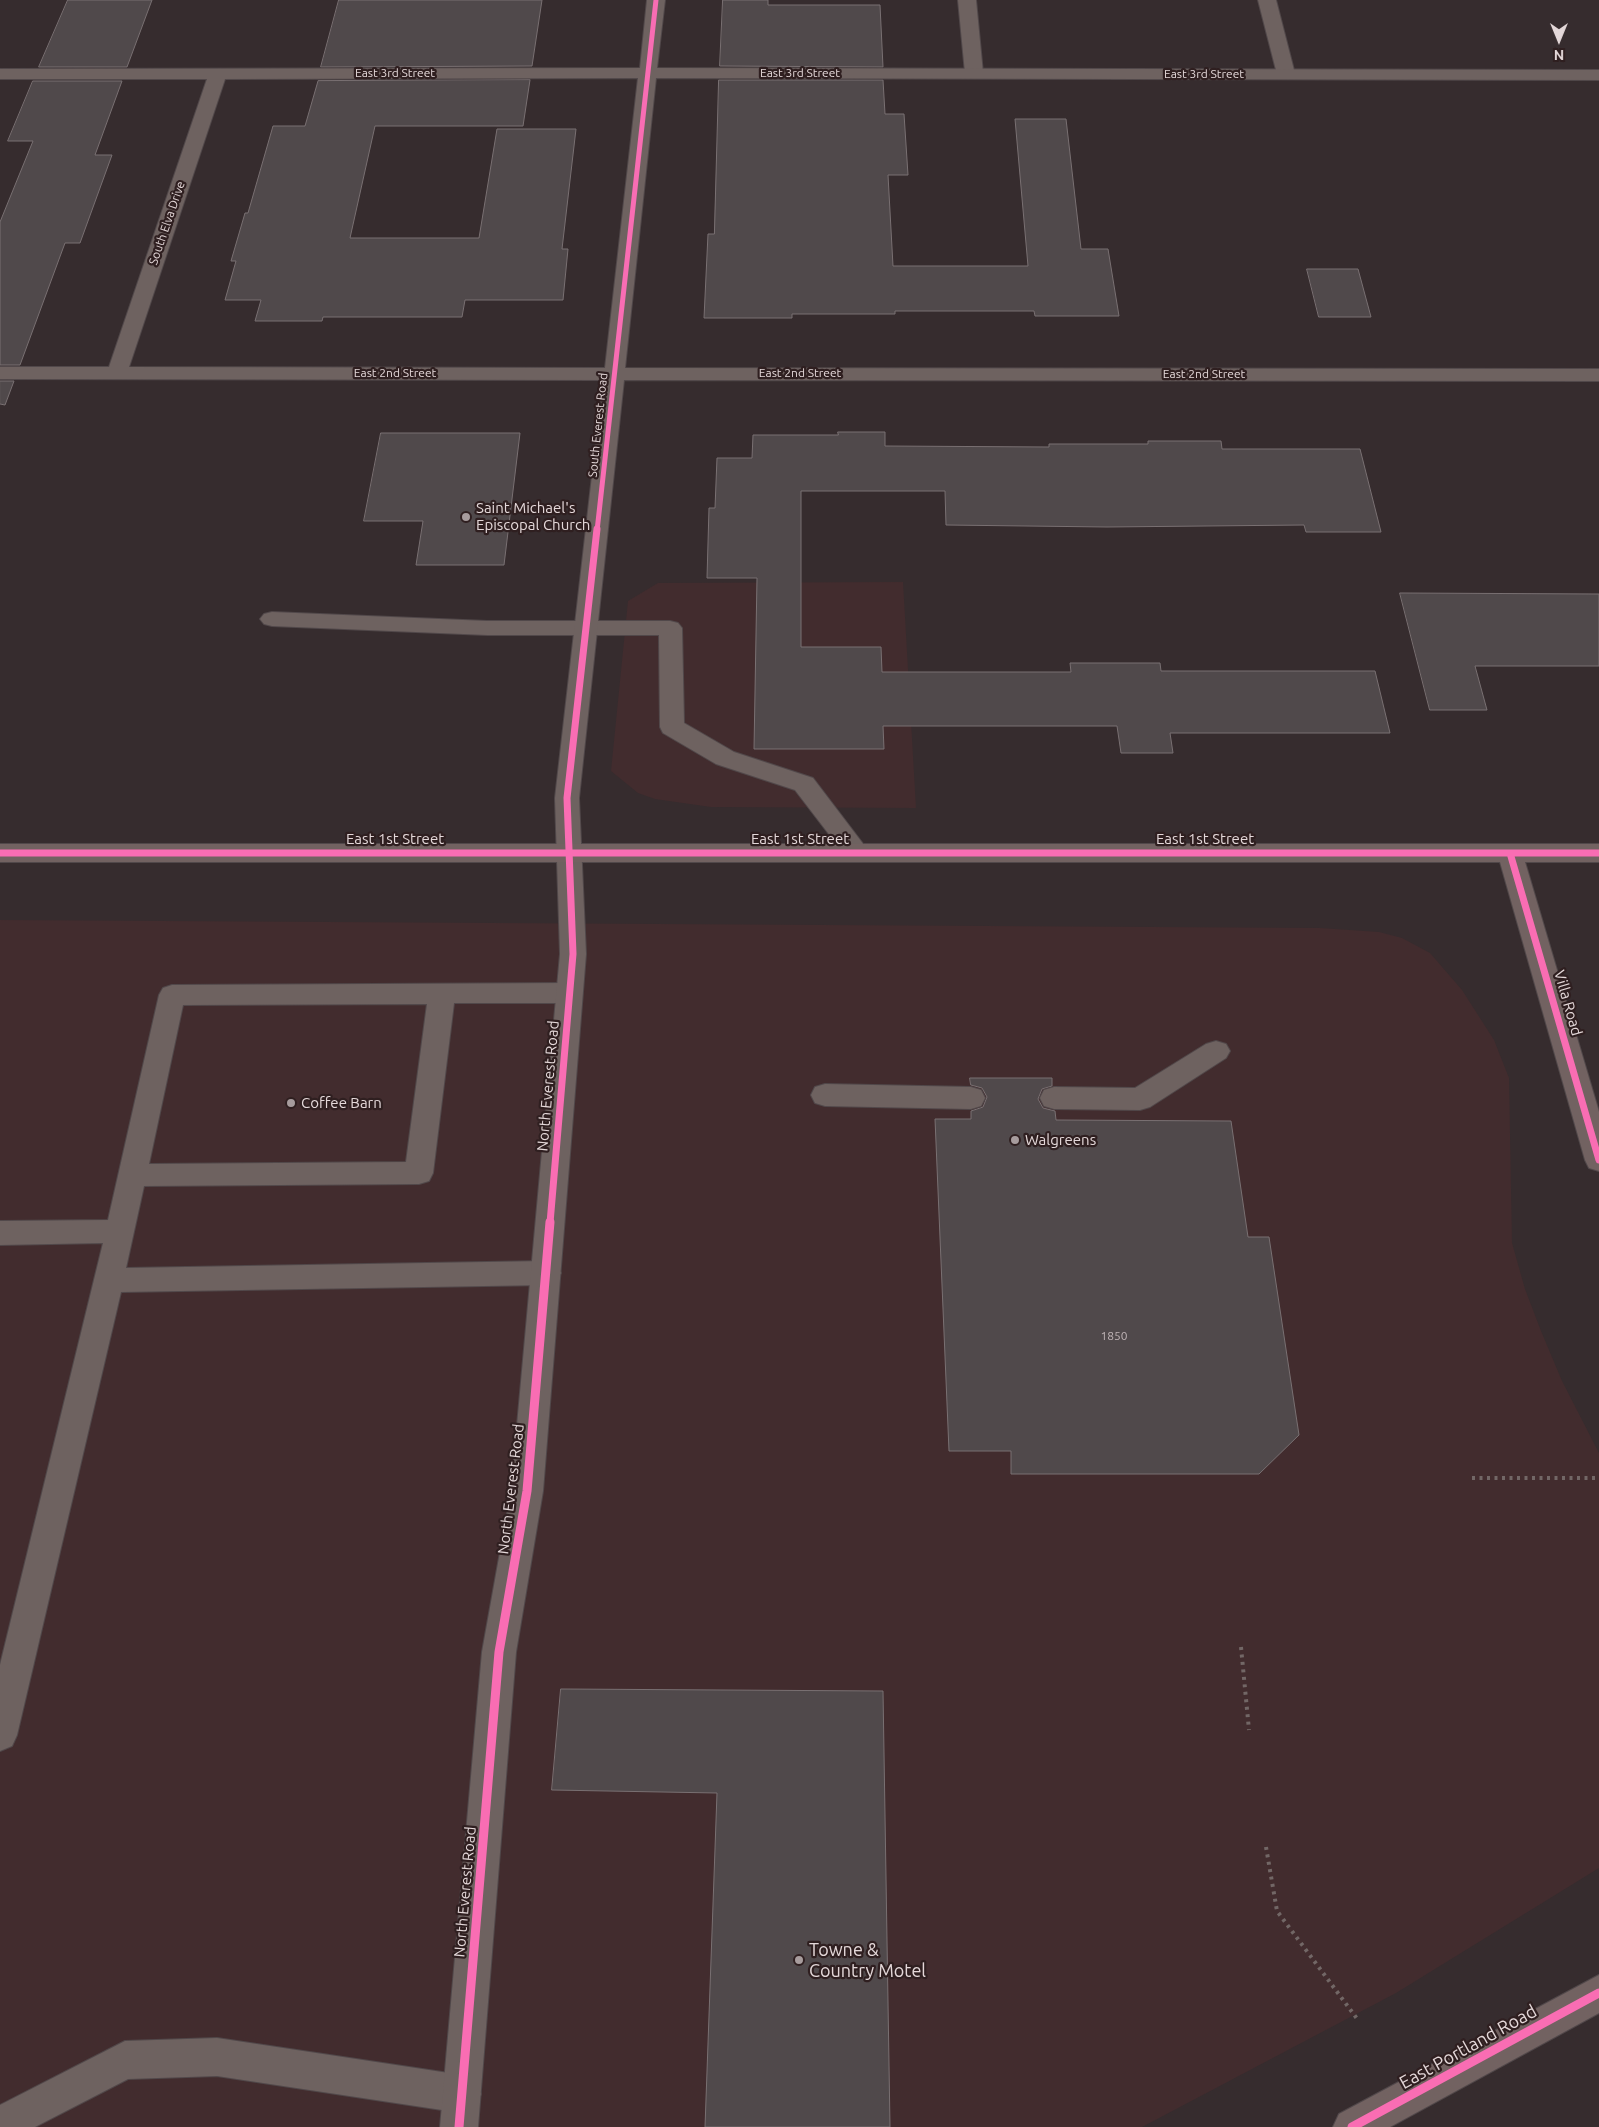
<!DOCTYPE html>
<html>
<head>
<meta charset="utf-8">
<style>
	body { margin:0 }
	#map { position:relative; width:1599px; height:2127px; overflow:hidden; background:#362c2e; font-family:Ubuntu,sans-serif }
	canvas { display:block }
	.north { position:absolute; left:1534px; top:15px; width:50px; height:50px; -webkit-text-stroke:4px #2f1f20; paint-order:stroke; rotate:180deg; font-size:14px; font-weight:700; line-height:20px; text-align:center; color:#e4d8d9 }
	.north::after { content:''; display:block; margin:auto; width:18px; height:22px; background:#e4d8d9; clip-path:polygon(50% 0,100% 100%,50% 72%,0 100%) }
</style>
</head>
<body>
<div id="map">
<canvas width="1599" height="2127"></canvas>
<div class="north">N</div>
</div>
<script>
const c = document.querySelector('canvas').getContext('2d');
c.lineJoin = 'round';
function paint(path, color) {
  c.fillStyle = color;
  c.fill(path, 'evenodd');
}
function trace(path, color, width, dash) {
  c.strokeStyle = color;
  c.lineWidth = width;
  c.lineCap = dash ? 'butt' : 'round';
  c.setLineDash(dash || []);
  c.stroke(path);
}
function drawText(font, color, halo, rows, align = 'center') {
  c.font = font + ' Ubuntu,sans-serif';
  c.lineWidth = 4.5;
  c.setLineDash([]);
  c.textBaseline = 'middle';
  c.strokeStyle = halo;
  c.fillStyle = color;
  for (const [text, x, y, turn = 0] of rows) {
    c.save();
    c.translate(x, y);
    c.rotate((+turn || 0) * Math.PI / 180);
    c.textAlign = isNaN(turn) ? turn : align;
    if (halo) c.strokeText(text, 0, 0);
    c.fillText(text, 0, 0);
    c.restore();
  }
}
paint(new Path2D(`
	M903,582l13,226 -205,-1 -56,-8 -17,-6 -27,-22 17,-170 30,-18z
	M0,920l1320,8 59,4 23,6 28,15 32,37 32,50 15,38 3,165 13,46 16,42 21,50 37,72v415l-203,125 -254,134h-1142z`), '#422c2e');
const building = new Path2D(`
	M68,0h84l-25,67h-88z
	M339,0h203l-10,66 -211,1z
	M723,0h45v5h112l3,62 -163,-1z
	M530,80l-7,46h-148l-25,112h129l18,-109h79l-14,120h6l-5,51h-98l-3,17h-139l-1,4h-67l6,-21h-36l11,-39h-5l14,-48h3l25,-87h32l13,-45z
	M719,80h164l2,34h19l4,61h-20l5,91h135l-13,-147h51l15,130h27l11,67h-84l-1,-5h-139v3h-103v4h-88l4,-84h6z
	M33,81h89l-27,74h17l-32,88h-15l-45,122h-20v-143l33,-81h-25z
	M1307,269h51l13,48h-52z
	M0,381h14l-9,24 -5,-1z
	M838,432h47v14l164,1v-3h99v-3h73l1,8h138l21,83h-75l-2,-7 -197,2 -161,-2 -1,-34h-144v156h80l1,25h189l-1,-9h90l1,8h214l15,62h-220l3,20h-52l-4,-27h-234l1,23h-130l3,-171h-50l2,-70h6l2,-50h35l1,-23h85z
	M381,433h139l-16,132h-88l7,-44h-59z
	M1400,593l199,1v72h-124l12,44h-57z
	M970,1078h82v8l-10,3 -4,10 5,9 12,3 1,9 175,1 17,116h21l30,198 -40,39h-248v-23h-62l-14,-332h36v-8l12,-4 4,-10 -5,-9 -11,-3z
	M561,1689l322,2 7,436h-185l12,-334 -165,-3z`);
paint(building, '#50494b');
trace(building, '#797072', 1);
const lane = new Path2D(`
	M958,0h18l7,73 -3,4 -6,1 -6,-1 -3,-4z
	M1258,0h18l19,74 -3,4 -6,1 -6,-1 -3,-4z
	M272,612l215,9h183l8,2 4,5 2,95 50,29 79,26 57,75 -4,6 -9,3 -9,-3 -53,-69 -79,-26 -53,-31 -3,-6 -1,-92h-172l-215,-9 -8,-2 -4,-5 4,-5z
	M569,983l9,3 4,7 -4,7 -9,3h-115l-21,170 -4,8 -10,3 -275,2 -18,82 420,-7 10,4 5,8 -5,8 -10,4 -425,7 -104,443 -5,11 -12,5v-86l103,-422 -103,2v-24l108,-1 51,-225 4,-7 9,-3zM427,1004l-21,158 -257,2 34,-159z
	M1216,1041l10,3 4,7 -4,7 -76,49 -10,3 -86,-1 -10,-3 -4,-8 4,-8 10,-3 81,1 71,-44z
	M825,1084l146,3 10,3 4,8 -4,8 -10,3 -146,-3 -10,-3 -4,-8 4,-8z
	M217,2038l245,37 13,6 6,13 -6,13 -13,6 -245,-37 -89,3 -93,48h-35v-22l125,-64z`);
const street = new Path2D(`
	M647,0h18l-8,68 942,2v10l-943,-2 -31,290 974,1v12l-975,-1 -45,418 7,156 -43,537 -27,161 -38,475h-38l42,-475 29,-161 49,-537 -5,-156 48,-418 -603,-1v-12h109l98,-288h-207v-10l640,-1zM638,78l-33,290 -476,-1 96,-288z`);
const primary = new Path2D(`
	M0,844h1599v18h-74l74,250v59l-10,-3 -4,-8 -85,-298h-1500z
	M1599,1975v38l-209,114h-57l6,-13z`);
trace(lane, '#51484a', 2);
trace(street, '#51484a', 2);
trace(primary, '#51484a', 2);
trace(new Path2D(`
	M1472,1478h127
	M1241,1647l8,83
	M1266,1847l11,64 81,109`), '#726766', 4, [3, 4.5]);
paint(lane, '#6e6260');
paint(street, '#6e6260');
paint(primary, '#726261');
trace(new Path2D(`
	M597,531l59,-531`), '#f96db3', 5);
trace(new Path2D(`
	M0,853h1599
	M1510,853l89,307
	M550,1223l23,-269 -6,-156 30,-269`), '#f96db3', 7);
trace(new Path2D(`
	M459,2127l40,-475 28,-161 23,-269
	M1352,2127l247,-134`), '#f96db3', 9);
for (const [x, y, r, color] of [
	[466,517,5,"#a79c9d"],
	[291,1103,5,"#a79c9d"],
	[1015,1140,5,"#a79c9d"],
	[799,1960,5,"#a79c9d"]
]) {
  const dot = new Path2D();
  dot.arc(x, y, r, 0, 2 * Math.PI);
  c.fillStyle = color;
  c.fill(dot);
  trace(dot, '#2f1f20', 2);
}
drawText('12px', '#e4d8d9', '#2f1f20', [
	["East 3rd Street",395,73],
	["East 3rd Street",800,73],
	["East 3rd Street",1204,74],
	["South Elva Drive",167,223,-71],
	["East 2nd Street",395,373],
	["East 2nd Street",800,373],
	["East 2nd Street",1204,374],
	["South Everest Road",598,425,-84]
]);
drawText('12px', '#bfb4b6', null, [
	["1850",1114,1336]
]);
drawText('15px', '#e4d8d9', '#2f1f20', [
	["Saint Michael's",476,508],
	["Episcopal Church",476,525],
	["Coffee Barn",301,1103],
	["Walgreens",1025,1140]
], 'left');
drawText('15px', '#e4d8d9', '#2f1f20', [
	["East 1st Street",395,839],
	["East 1st Street",800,839],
	["East 1st Street",1205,839],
	["Villa Road",1568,1003,74],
	["North Everest Road",548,1086,-85],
	["North Everest Road",511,1489,-83],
	["North Everest Road",465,1892,-85]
]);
drawText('18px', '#e4d8d9', '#2f1f20', [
	["Towne &",809,1950],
	["Country Motel",809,1971]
], 'left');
drawText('18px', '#e4d8d9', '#2f1f20', [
	["East Portland Road",1468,2047,-29]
]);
</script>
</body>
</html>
